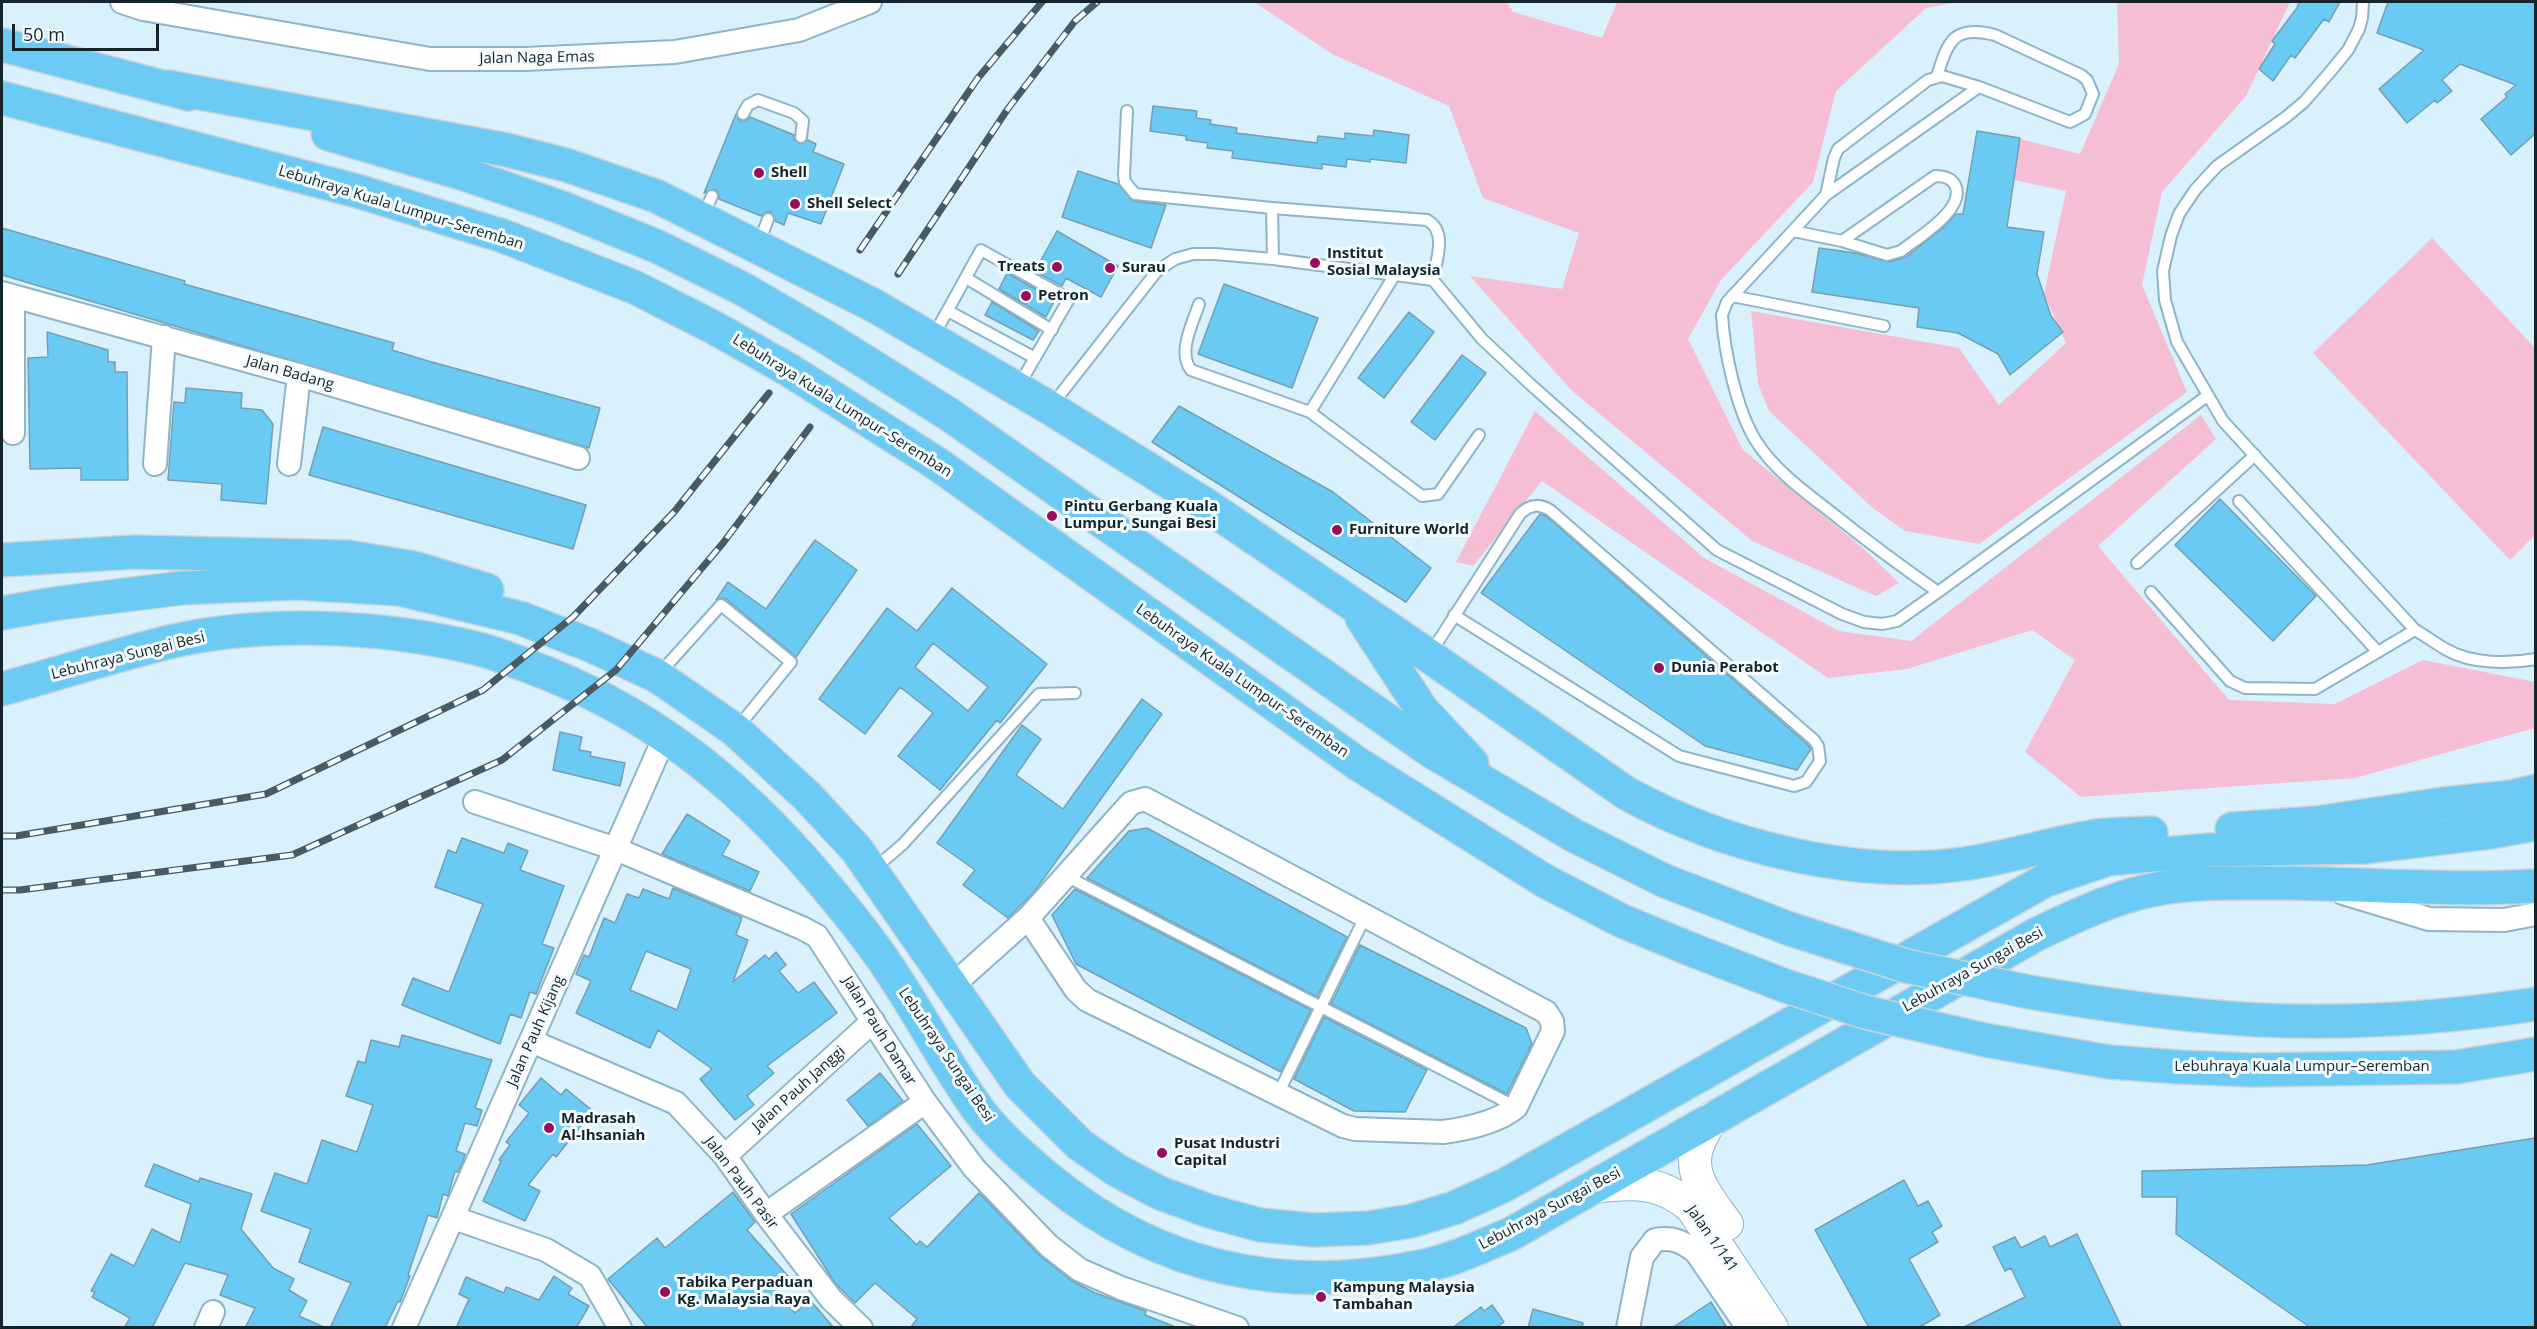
<!DOCTYPE html>
<html>
<head>
<meta charset="utf-8">
<style>
	body { margin:0 }
	#map { position:relative; width:2537px; height:1329px; overflow:hidden; background:#d9f1fd; font-family:"Open Sans",sans-serif }
	canvas { display:block }
	.frame { position:absolute; inset:0; border:3px solid #15242b; pointer-events:none }
	.scale { position:absolute; left:12px; top:24px; width:147px; height:27px; box-sizing:border-box; border:3px solid #15242b; border-top:0; padding-left:8px; font-size:18px; line-height:21px; white-space:nowrap; color:#15242b; -webkit-text-stroke:4px #f3fbff; paint-order:stroke }
</style>
</head>
<body>
<div id="map">
<canvas width="2537" height="1329"></canvas>
<div class="frame"></div>
<div class="scale">50 m</div>
</div>
<script>
const c = document.querySelector('canvas').getContext('2d');
c.lineJoin = 'round';
function paint(path, color) {
  c.fillStyle = color;
  c.fill(path, 'evenodd');
}
function trace(path, color, width, dash) {
  c.strokeStyle = color;
  c.lineWidth = width;
  c.lineCap = dash ? 'butt' : 'round';
  c.setLineDash(dash || []);
  c.stroke(path);
}
function drawText(font, color, halo, rows, align = 'center') {
  c.font = font + ' "Open Sans",sans-serif';
  c.lineWidth = 6;
  c.setLineDash([]);
  c.textBaseline = 'middle';
  c.strokeStyle = halo;
  c.fillStyle = color;
  for (const [text, x, y, turn = 0] of rows) {
    c.save();
    c.translate(x, y);
    c.rotate((+turn || 0) * Math.PI / 180);
    c.textAlign = isNaN(turn) ? turn : align;
    if (halo) c.strokeText(text, 0, 0);
    c.fillText(text, 0, 0);
    c.restore();
  }
}
paint(new Path2D(`
	M1254,2h253l6,10 89,26 15,-36h342l-33,6 -90,83 -23,91 -92,98 -33,59 55,111 121,99 35,34 -23,13 -124,-55 -180,-150 -102,-115 92,13 17,-56 -96,-35 -34,-92 -117,-52z
	M2117,2h173l-44,94 -84,96 -20,93 45,107 -208,152 -74,-13 -31,-22 -105,-98 -11,-27 -7,-73 208,37 40,57 67,-62 -22,-49 22,-103 -62,-13 8,-41 68,17 39,-90z
	M2432,238l103,110v187l-25,25 -197,-207z
	M1535,411l169,147 135,73 72,10 290,-226 15,24 -118,107 131,154 106,4 88,-44 112,22v46l-180,50 -274,19 -56,-45 50,-92 -43,-30 -125,39 -79,9 -286,-197 -69,85 -17,-4z`), '#f5bed5');
const building = new Path2D(`
	M2299,2h41l-11,20 -5,-3 -29,39 -4,-3 -18,26 -14,-12 16,-25 -3,-3 25,-33z
	M2388,2h147v132l-24,21 -30,-36 26,-22 -2,-3 11,-9 -56,-21 -18,16 10,11 -15,12 -2,-3 -28,23 -28,-34 45,-39 -47,-17z
	M1153,106l44,5 -1,7 15,2 -1,4 27,4 -1,5 81,10 1,-7 27,3v-6l28,3 1,-6 35,5 -3,28 -36,-4v3l-23,-3 -1,8 -24,-3v5l-90,-11 1,-7 -26,-3 1,-5 -22,-3v-4l-36,-5z
	M736,114l4,7h6l4,-4 44,18v5l6,4 8,-4 8,4 -3,8 31,12 -23,60 -33,-11 -4,12 -9,-4 -4,-9h-5l-5,4 -42,-17 -1,-7 -3,-3 -11,4z
	M1977,131l43,7 -13,89 37,5 -7,42 14,42 12,16 -53,43 -12,-21 -40,-21 -41,-6 2,-19 -107,-16 7,-44 36,5 34,9 17,-5 37,-29 13,-14h7z
	M1078,171l40,13 15,17 33,4 -15,43 -89,-31z
	M2,228l183,53 -1,3 210,59 -2,7 36,11 172,47 -11,40 -587,-173z
	M1057,231l61,35 -17,31 -35,-19 -4,8 -27,-15z
	M1007,273l48,27 -9,17 -47,-28z
	M1224,284l94,34 -26,70 -94,-34z
	M992,302l47,29 -6,9 -48,-25z
	M1409,312l25,20 -50,66 -26,-20z
	M47,332l61,18v12h7v10h12l1,108h-47v-12l-51,1 -2,-111 20,-1z
	M1462,355l24,18 -51,67 -24,-18z
	M186,388l56,5 -1,15 21,2 11,14 -7,80 -45,-4 1,-16 -54,-4 6,-78 11,1z
	M1179,406l154,86 98,76 -25,34 -254,-160z
	M323,427l263,78 -13,44 -264,-74z
	M2220,499l96,97 -43,45 -98,-96z
	M1540,514l6,2 262,229 3,4 -14,21 -92,-24 -224,-153z
	M815,540l42,30 -61,87 -70,-58 -4,-1 -6,2 12,-18 38,27z
	M952,588l95,76 -47,59 -3,-3 -57,70 -42,-34 35,-43 -33,-26 -35,47 -46,-35 68,-91 30,23zM933,643l55,44 -20,24 -53,-44z
	M1142,699l20,15 -128,178 -26,26 -45,-33 12,-15 -38,-27 85,-118 19,14 -25,36 47,34z
	M560,732l22,5 -3,13 12,2 -1,4 35,7 -5,23 -67,-16z
	M687,814l43,27 -8,14 37,17 -9,19 -88,-37z
	M1147,828l200,109 -30,60 -230,-119 42,-47z
	M462,838l42,15 4,-10 20,8 -8,19 44,16 -22,58 12,4 -18,46 -6,-2 -9,26 -11,-4 -10,30 -98,-39 11,-27 36,14 34,-88 -48,-17 13,-37 8,3z
	M673,888l69,29 -6,18 12,5 -15,42 32,-27 4,4 7,-7 10,13 -7,6 19,22 16,-11 23,31 -70,53 7,7 -27,23 7,9 -19,15 -35,-41 12,-10 -54,-39 -8,18 -74,-35 15,-32 -15,-7 8,-19 5,2 15,-39 11,5 12,-29 12,4 4,-9 26,10zM646,951l45,18 -14,41 -47,-20z
	M1075,889l236,121 -30,62 -205,-108 -24,-49z
	M1360,945l166,83 6,16 -25,50 -176,-90z
	M1324,1017l103,53 -22,42 -51,-1 -60,-32z
	M402,1035l90,25 -17,48 7,2 -5,16 -12,-3 -9,28 9,3 -2,7 -5,11 -3,-1 -7,25 -5,-2 -6,24 -9,-3 -20,60 2,1 -10,26 -2,-1 -13,27h-55l21,-45 -52,-21 12,-33 -50,-18 14,-38 32,11 15,-44 35,12 16,-47 -27,-9 12,-35 7,2 6,-23 28,7z
	M880,1073l23,28 -35,25 -21,-26z
	M541,1078l20,17 5,-6 27,22 -37,46 -3,-3 -25,31 12,6 -15,30 -42,-20 18,-40 -2,-1 11,-15 -4,-3 23,-29 -10,-8z
	M917,1124l34,42 -62,52 28,27 3,-4 7,6 52,-54 60,62 33,26 23,12 51,18 -1,4 28,11v2h-263l7,-9 -42,-36 -20,20 -20,-20 -44,-69z
	M2535,1138v190h-224l-135,-94 1,-37h-35v-26l225,-6z
	M154,1164l45,18 1,-4 52,16 -11,35 32,39 21,11 -5,11 18,11 -8,15 27,12h-81l10,-20 -35,-13 8,-20 -43,-12 -33,65h-28l6,-10 -38,-21 3,-5 -4,-1 20,-37 23,12 18,-37 28,14 11,-39 -46,-18z
	M1904,1180l14,26 10,-5 14,25 -10,6 6,10 -29,17 31,56 -22,13h-49l-54,-98z
	M733,1192l22,30 -8,8 41,46 -15,13 22,24 15,-13 24,28h-186l-40,-49 49,-41 8,10z
	M2077,1234l45,94h-160l63,-31 -14,-29 -6,3 -12,-24 22,-10 6,11 24,-12 5,11z
	M554,1276l18,12 -4,6 21,12 -13,22h-120l13,-29 -10,-5 7,-17 38,16 2,-6 33,13z
	M1711,1302l16,26h-55z
	M1492,1305l12,17 -8,6h-44l29,-21 3,4z
	M1533,1309l50,14 -1,5h-54z`);
paint(building, '#69caf4');
trace(building, '#779eb0', 1.5);
const lane = new Path2D(`
	M2363,2l-1,16 -3,11 -11,21 -18,22 -26,30 -18,15 -69,49 -22,24 -16,24 -8,22 -8,35 2,29 12,42 46,79 192,209c11,6 21,14 32,20 25,14 61,14 89,9
	M1937,76c11,-34 16,-52 58,-41l86,40 6,5 6,14 -8,20 -15,8 -91,-35 -153,108 -99,107 -5,13c2,36 15,96 34,126 19,30 49,51 76,72 35,28 70,54 106,79
	M1127,111l-3,64 1,7 10,12 137,14 155,12c21,12 9,40 6,60
	M743,114l5,-9 10,-5 36,13 9,8 -2,16
	M1826,195l8,-37 4,-9 90,-69 14,-4 37,11
	M1272,208l1,51
	M703,216l9,-20
	M1793,231l49,10 45,14 14,-4c16,-13 66,-42 54,-66 -4,-8 -12,-9 -20,-9l-93,65
	M759,243l9,-24
	M966,278l86,52
	M1732,296l152,30
	M1199,304c-6,19 -22,48 -8,66l119,42 112,84 16,-2 41,-59
	M948,311l87,47
	M934,335l47,-85 88,49 -51,88
	M1052,405l105,-134 18,-12 18,-5h22l58,5 160,21 49,59 48,45 187,166 125,64 22,8 18,2 15,-3 41,-29 269,-196
	M1310,412l84,-136
	M2239,501l139,151
	M2137,563l118,-108
	M2151,592l79,89 15,7 70,1 100,-59
	M1430,654l90,-140c9,-9 18,-11 30,-4l264,230 4,6 2,15 -14,21 -12,4 -115,-30 -225,-141
	M659,674l62,-69 70,57 -53,65
	M875,868l28,-24 136,-150 36,-1
	M1066,876l450,231
	M1278,1094l88,-179`);
const street = new Path2D(`
	M122,2l21,7 287,50h95l150,-7 124,-22 71,-28
	M2,293l297,82 279,83
	M13,433v-137
	M155,464l9,-127
	M289,464l10,-89
	M475,802l141,47 186,79 15,8 108,166 49,66 75,78 31,24 41,18 116,40
	M2343,893l86,26 75,1 32,-6
	M952,986l76,-68 103,-115 14,-4 401,213 6,9 1,10 -37,76c-18,15 -50,22 -73,25l-88,-3 -12,-3 -256,-126 -11,-10 -48,-72
	M531,1041l145,62 49,53 41,58 65,85 30,29
	M725,1156l148,-135
	M766,1214l159,-112
	M454,1218l92,32 44,26 30,52
	M206,1328l7,-16
	M404,1328l262,-594
	M1628,1328l14,-71 13,-17c17,-3 27,1 41,12l52,76`);
const secondary = new Path2D(`
	M1712,1118c-5,9 -12,20 -15,30 -9,29 14,53 30,76
	M1592,1187c40,-5 69,-7 100,21l80,120`);
const highway = new Path2D(`
	M2,45l187,49
	M168,87l339,63 59,15 90,31 217,109 177,103 156,97 223,151 197,137c96,53 227,86 337,71 45,-6 88,-21 133,-28 18,-2 37,-2 55,-3
	M2,98l355,93 146,45 131,51 79,40 76,43 147,93 422,301 187,117 77,40 73,30
	M328,134l136,40 96,33 96,39 87,43 86,50 121,76 481,336 142,84 92,46 125,48
	M2,560l133,-8 214,5 65,11 73,22
	M2,613l58,-10 122,-15 114,-5 103,6 121,29 70,27 67,31 78,54 72,66 50,54 163,235 60,60 38,26 42,22 49,18 51,14 54,5 54,-2 43,-7 43,-13 51,-23 541,-305 62,-21 101,-9 155,-3 127,-15 45,-8
	M1362,618l60,92 50,53
	M2,689c54,-15 108,-32 163,-46 96,-23 214,-18 310,5 17,4 34,11 50,17 120,43 212,116 293,212 23,27 46,55 66,84 34,49 61,103 96,151 20,26 46,48 70,68 111,91 239,116 378,85 28,-6 56,-20 83,-31l526,-300c34,-16 67,-32 102,-41 45,-12 94,-10 141,-10 85,1 170,8 256,3
	M2232,829l84,-6 127,-19 68,-7 25,-6
	M2029,992c76,13 153,24 230,28 92,4 186,-2 277,-16
	M1985,1040l124,22 71,5 71,3 205,-3 80,-13`);
trace(lane, '#8eb5c7', 14);
trace(street, '#8eb5c7', 26);
trace(secondary, '#8eb5c7', 34);
trace(highway, '#d0d3d5', 36);
trace(lane, '#fff', 10);
trace(street, '#fff', 22);
trace(secondary, '#fff', 32);
trace(highway, '#6ccbf5', 33);
const rail = new Path2D(`
	M860,250l118,-172 64,-76
	M898,274l109,-164 68,-89 22,-19
	M2,836h14l250,-42 217,-104 90,-73 101,-105 95,-119
	M2,890h18l272,-35 210,-95 114,-90 107,-127 87,-116`);
trace(rail, '#485a62', 7);
trace(rail, '#f3fbff', 4.5, [14]);
const highwayBridge = new Path2D(`
	M1790,929l116,37 123,26
	M1695,951l88,34 82,27 120,28`);
trace(highwayBridge, '#d0d3d5', 36, []);
trace(highwayBridge, '#6ccbf5', 33);
for (const [x, y, r, color] of [
	[759,173,6,"#980d61"],
	[795,204,6,"#980d61"],
	[1315,263,6,"#980d61"],
	[1057,267,6,"#980d61"],
	[1110,268,6,"#980d61"],
	[1026,296,6,"#980d61"],
	[1052,516,6,"#980d61"],
	[1337,530,6,"#980d61"],
	[1659,668,6,"#980d61"],
	[549,1128,6,"#980d61"],
	[1162,1153,6,"#980d61"],
	[665,1292,6,"#980d61"],
	[1321,1297,6,"#980d61"]
]) {
  const dot = new Path2D();
  dot.arc(x, y, r, 0, 2 * Math.PI);
  c.fillStyle = color;
  c.fill(dot);
  trace(dot, '#f3fbff', 2);
}
drawText('15px', '#15242b', '#f3fbff', [
	["Jalan Naga Emas",537,58,-1],
	["Lebuhraya Kuala Lumpur–Seremban",401,208,17],
	["Jalan Badang",290,373,16],
	["Lebuhraya Kuala Lumpur–Seremban",842,406,32],
	["Lebuhraya Sungai Besi",128,656,-14],
	["Lebuhraya Kuala Lumpur–Seremban",1242,681,35],
	["Lebuhraya Sungai Besi",1973,970,-29],
	["Jalan Pauh Kijang",536,1031,-66],
	["Jalan Pauh Damar",879,1031,58],
	["Lebuhraya Sungai Besi",946,1055,56],
	["Lebuhraya Kuala Lumpur–Seremban",2302,1067],
	["Jalan Pauh Janggi",799,1089,-42],
	["Jalan Pauh Pasir",741,1183,53],
	["Lebuhraya Sungai Besi",1550,1209,-28],
	["Jalan 1/141",1712,1239,55]
]);
drawText('bold 15px', '#15242b', '#f3fbff', [
	["Shell",771,173],
	["Shell Select",807,204],
	["Institut",1327,254],
	["Sosial Malaysia",1327,271],
	["Treats",1045,267,"right"],
	["Surau",1122,268],
	["Petron",1038,296],
	["Pintu Gerbang Kuala",1064,507],
	["Lumpur, Sungai Besi",1064,524],
	["Furniture World",1349,530],
	["Dunia Perabot",1671,668],
	["Madrasah",561,1119],
	["Al-Ihsaniah",561,1136],
	["Pusat Industri",1174,1144],
	["Capital",1174,1161],
	["Tabika Perpaduan",677,1283],
	["Kg. Malaysia Raya",677,1300],
	["Kampung Malaysia",1333,1288],
	["Tambahan",1333,1305]
], 'left');
</script>
</body>
</html>
